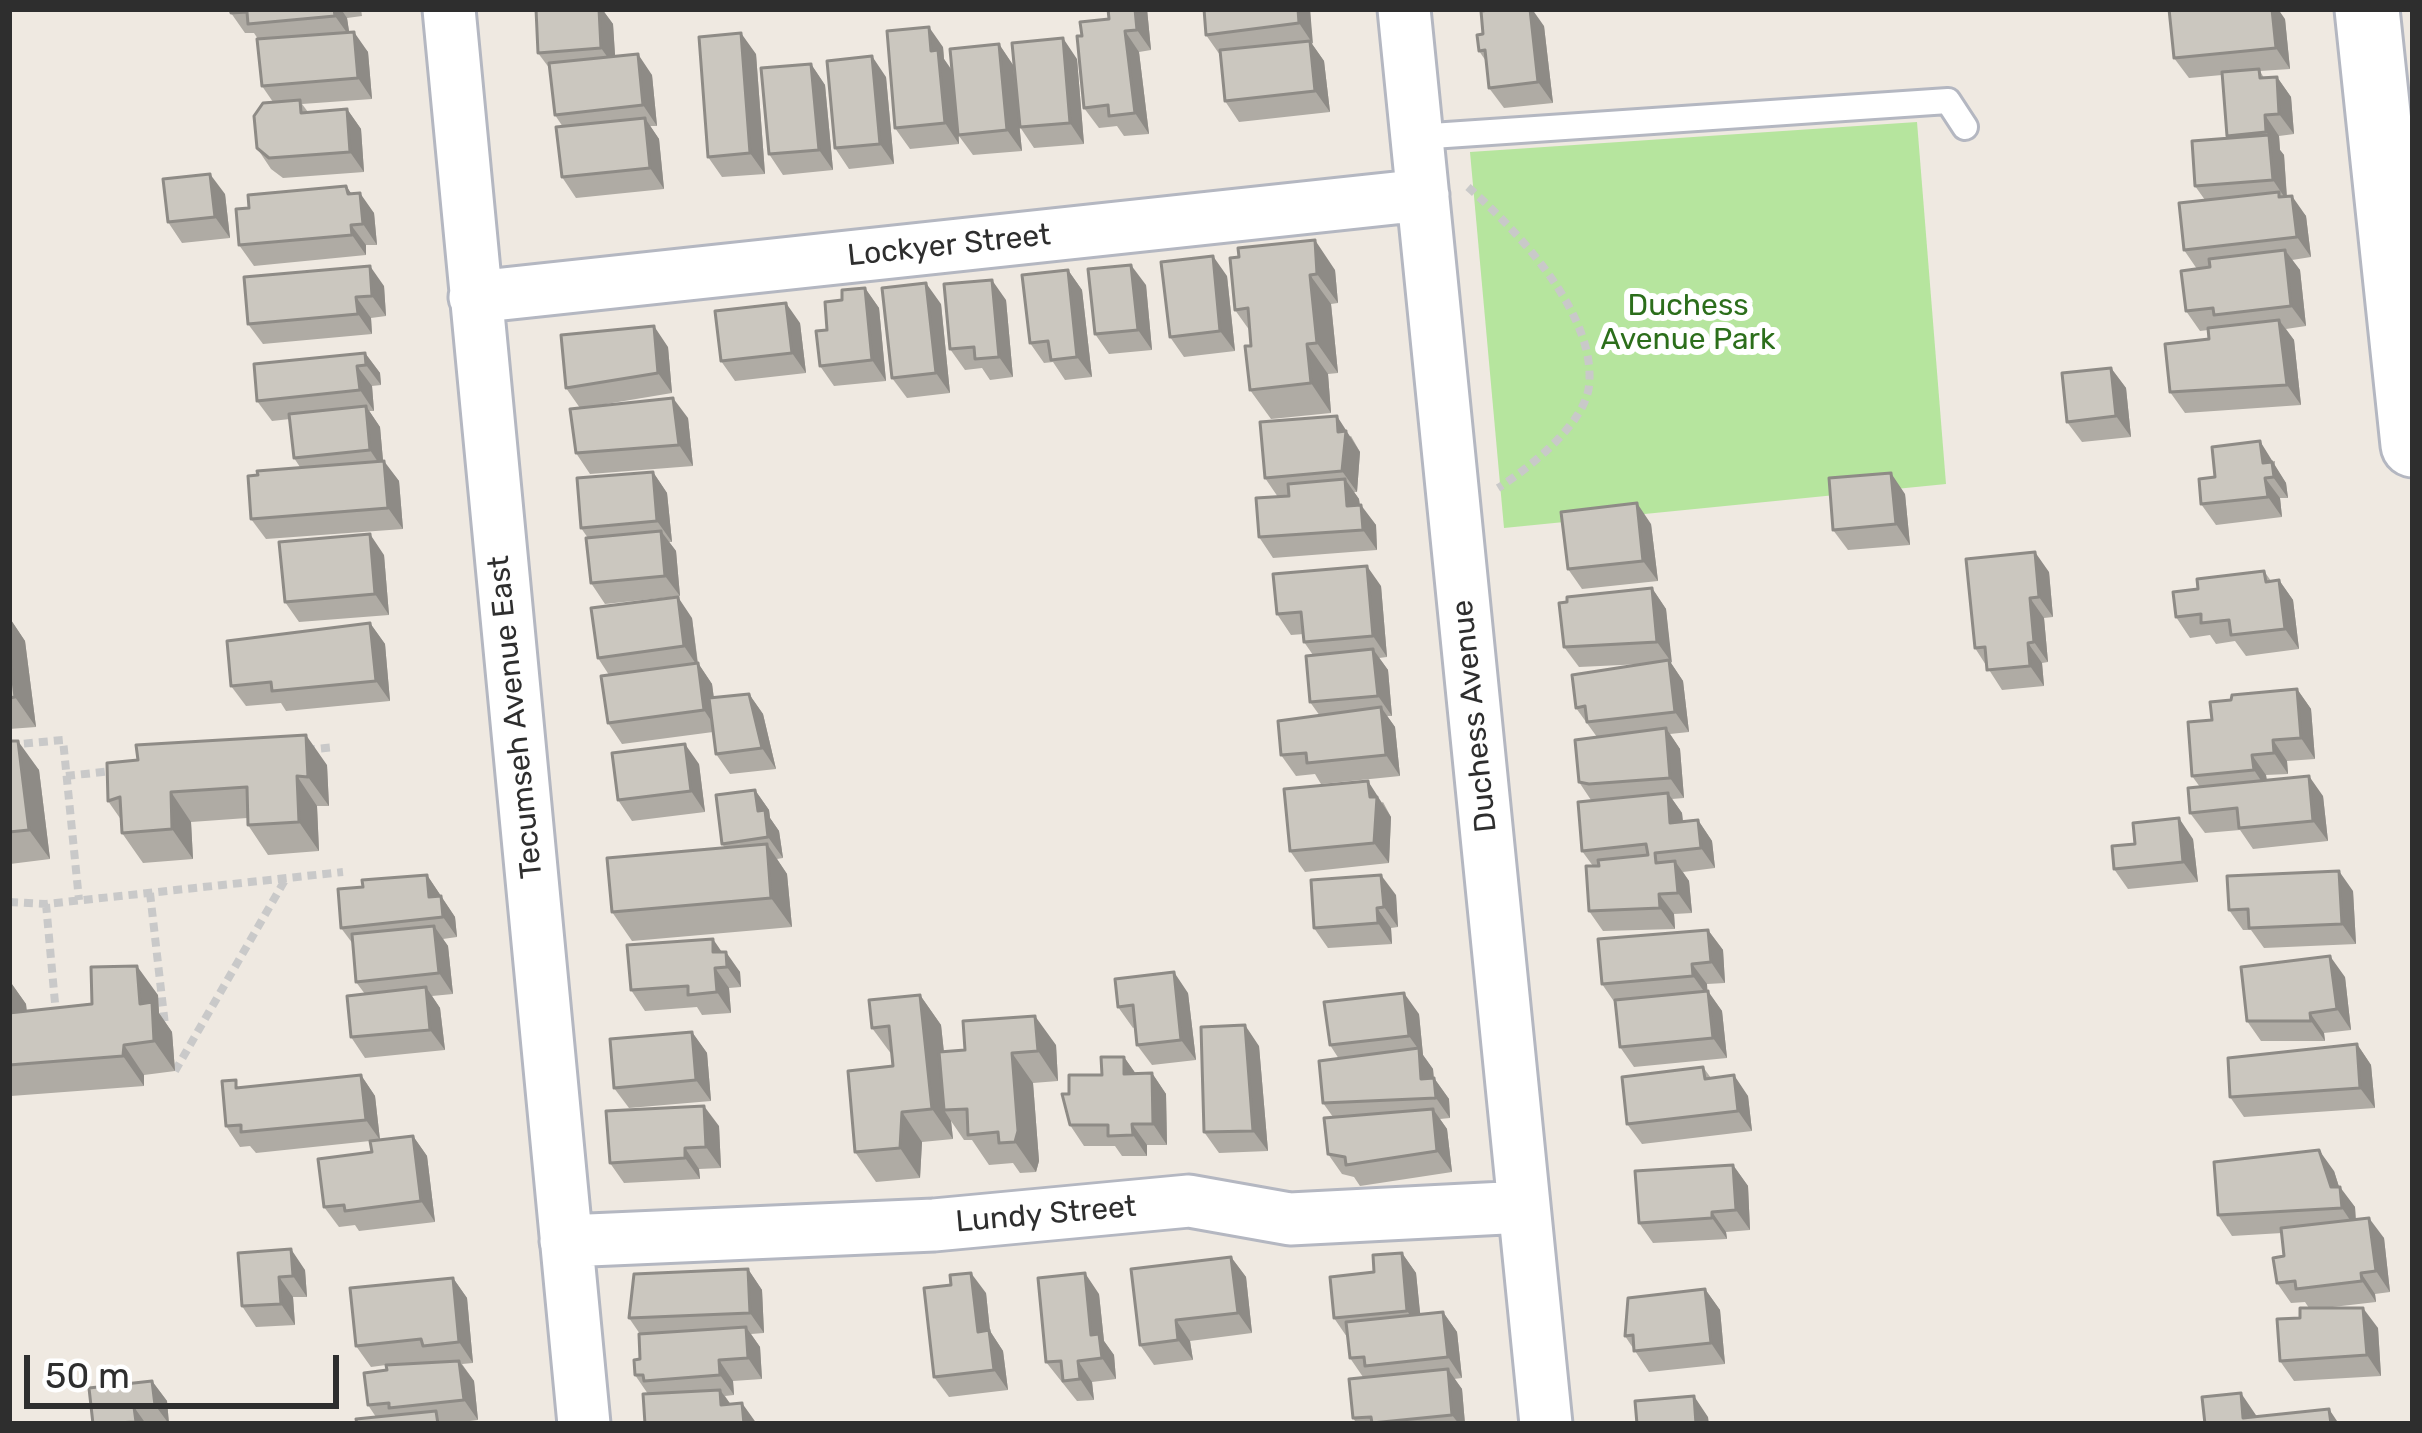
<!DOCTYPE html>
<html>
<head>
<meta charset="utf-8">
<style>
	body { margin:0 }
	#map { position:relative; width:2422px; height:1433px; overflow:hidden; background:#efe9e1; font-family:Rubik,sans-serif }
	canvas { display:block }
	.frame { position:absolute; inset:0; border:12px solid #2e2e2e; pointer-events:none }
	.scale { position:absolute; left:24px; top:1355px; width:315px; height:54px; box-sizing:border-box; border:6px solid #2e2e2e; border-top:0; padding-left:15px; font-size:36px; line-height:42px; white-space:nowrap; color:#2e2e2e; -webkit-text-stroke:9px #fff; paint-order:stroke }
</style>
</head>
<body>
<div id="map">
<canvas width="2422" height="1433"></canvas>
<div class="frame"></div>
<div class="scale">50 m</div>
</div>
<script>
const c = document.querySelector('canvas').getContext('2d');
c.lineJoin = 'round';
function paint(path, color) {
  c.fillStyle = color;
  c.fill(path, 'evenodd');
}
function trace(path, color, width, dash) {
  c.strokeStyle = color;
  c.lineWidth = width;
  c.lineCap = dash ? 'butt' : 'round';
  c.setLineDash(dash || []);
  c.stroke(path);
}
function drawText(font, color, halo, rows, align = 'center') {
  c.font = font + ' Rubik,sans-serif';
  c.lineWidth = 12;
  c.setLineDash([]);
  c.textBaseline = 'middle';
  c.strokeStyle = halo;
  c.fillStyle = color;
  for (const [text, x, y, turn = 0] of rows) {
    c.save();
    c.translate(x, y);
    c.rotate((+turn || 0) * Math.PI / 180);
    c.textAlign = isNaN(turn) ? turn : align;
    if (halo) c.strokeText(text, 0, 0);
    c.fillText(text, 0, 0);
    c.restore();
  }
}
paint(new Path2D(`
	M1917,122l29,362 -442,44 -34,-376z`), '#b6e59e');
const service = new Path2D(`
	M1417,137l531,-36 17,26`);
const minor = new Path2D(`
	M449,9l135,1415
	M1404,9l142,1415
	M475,297l948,-102
	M566,1241l368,-16 255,-24 101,18 234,-12`);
const tertiary = new Path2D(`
	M2367,9l46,436`);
trace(service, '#b4b7c1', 30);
trace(minor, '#b4b7c1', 57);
trace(tertiary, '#b4b7c1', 69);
trace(new Path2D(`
	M1468,187c49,43 129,128 121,199 -4,38 -61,83 -91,102
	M9,745l54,-5 16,160
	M306,750l29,-3
	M66,776l46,-5
	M150,893l15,132
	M9,902l37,2 297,-32
	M46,904l10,110
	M175,1071l110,-191`), '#c9c9c9', 8, [9, 6]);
trace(service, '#fff', 24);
trace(minor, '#fff', 51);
trace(tertiary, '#fff', 63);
paint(new Path2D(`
	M230,9h131l1,7 -15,2 2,14 19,20 4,47 -70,5 6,8 39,-3 14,20 3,43 -81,6 -12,-9 -14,-21 16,-46 -11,-16 -4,-47 -4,-6h-9l-14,-20z
	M536,9h66l11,15 2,33 37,18 5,51h-7l9,13 5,50 -88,9 -14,-21 1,-50 -8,-12 -5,-46 -12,-16z
	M1147,9l4,41 -12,2 10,82 -25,2 -7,-10 -18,2 -15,-20 -2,-72 27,-17z
	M1204,9h106l2,35 12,17 6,51 -91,10 -14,-21 -5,-46 -14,-20z
	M2285,19l5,50 -30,2 4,7 13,-1 14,20 3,37 -15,2 1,14 4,5 3,41 19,20 5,41 -19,3 8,10 6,56 -20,3 8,11 7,65 -116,8 -15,-21 39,-53 -1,-9 -8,1 -14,-20 11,-42 -13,-19 21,-50 -10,-14 34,-48 -7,-63 -33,3 -15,-20z
	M1544,26l9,77 -49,5 -15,-20 -3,-27 -7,-10 4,-17z
	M999,44l14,21 9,86 -49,4 -14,-19v8l-49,5 -15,-21 48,-81 1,12 8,11z
	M756,54l9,120 -43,3 -14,-20z
	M1077,59l7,85 -50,4 -14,-21z
	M811,64l14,21 8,85 -50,5 -14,-21z
	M886,77l8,87 -45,5 -14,-21z
	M346,186l5,7 23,20 3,32h-11v10l-112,11 -15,-21z
	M225,194l5,44 -48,5 -14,-21z
	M1230,258l105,12 3,33 -7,1 7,69 -10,1 3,39 -60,6 -21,-29v-59l-15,-21z
	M1068,270l14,20 10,87 -27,3 -12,-18 -9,1 -14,-20z
	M1227,276l8,75 -51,6 -14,-20z
	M1146,285l6,65 -43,4 -14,-20z
	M384,286l2,30 -15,2 1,16 -109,10 -15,-20z
	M865,288l14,20 7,73 -52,5 -14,-20 7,-36 15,-30z
	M1006,300l7,77 -23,3 -8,-12 -17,2 -15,-21z
	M941,304l9,89 -43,5 -15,-20z
	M800,323l6,50 -71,8 -14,-20z
	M668,347l4,46 -84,14 100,11 5,48 -103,8 -14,-21 4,-45 -14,-20z
	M365,353l15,20 1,12 -9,1 2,25h-5l11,16 3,34 16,20 4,48 -137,10 -15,-20 49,-52 -6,-9 -4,-39 -18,2 -15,-20z
	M2111,368l15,20 5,49 -49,5 -15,-20z
	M1351,436l9,16 -3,40h-3l5,7 1,6 16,20 1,25 -104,8 -14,-21 19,-40 -13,-19z
	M2275,461v6l11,16 2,15h-8l2,19 -66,8 -15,-21 14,-27z
	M653,472l14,21 5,49h-3l7,9 4,45 -75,8 -14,-21 -3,-45 -7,-10z
	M1905,494l5,51 -62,5 -15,-20z
	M1651,524l7,57 -76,8 -14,-20z
	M384,555l5,60 -90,7 -14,-20z
	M2264,571l7,10 8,-1 14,20 6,49 -53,7 -11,-15 -19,3 -6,-9 -20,3 -14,-21 22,-28z
	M2049,572l4,45 -9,1 4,44 -6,1 2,23 -42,4 -27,-42z
	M1381,586l6,71 -8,1 9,12 4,46h-5l8,11 5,49 -79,8 -6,-10 -19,2 -15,-21 39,-39 -10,-14 3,-47 -9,-13v-8l-13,1 -14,-21z
	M1652,588l14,21 5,54 12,18 6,51 -19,2 10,15 4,49 -12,1 10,14 1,9 15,-2 14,21 3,27 -32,4 6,9 3,32 -18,1 1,15 -72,2 -14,-20 4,-45 -11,-15 9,-51 -12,-18 18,-45 -21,-29 66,-44 -63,3 -15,-20z
	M9,617l16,24 11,86 -27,2z
	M692,618l6,45 14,21 2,14 35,-4 14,20 13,55 -46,5 -14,-20 -3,-22 -91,12 -14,-21 1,-48 -11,-17z
	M370,623l15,21 5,57 -104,10 -5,-8 -35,3 -15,-20z
	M2297,689l14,20 4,50 -28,2 1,13 -22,1 1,5 56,16 5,45 -75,8 -13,-19 -35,3 -15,-20 10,-26 -8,-11 20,-56 19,-20z
	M9,741l30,29 11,89 -40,5 2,10h-3z
	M107,763l220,2 2,41h-12l2,45 -51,4 -20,-30 -1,-7 -56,4 2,37 -50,4 -21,-30v-12l-14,-20z
	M699,764l6,48 -73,9 -14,-21z
	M755,790l14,20 1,8 9,13 4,27 -6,1 10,15 5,53 -160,14 -20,-29 113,-64 -3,-4z
	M1383,802l8,15 -2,46 -84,9 -15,-21z
	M2193,839l5,43 -70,7 -14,-20 21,-25z
	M427,875l28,42 2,20 -14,2 5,7 5,48 -21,2 8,12 5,42 -80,8 -14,-21 14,-43 -9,-12 -3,-38 -12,-16 22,-41z
	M2353,891l3,53 -92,4 -13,-18h-8l-14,-20z
	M1396,895l2,32 -7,1 1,16 -64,4 -14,-20z
	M1708,930l15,20 2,33 -18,1v7l15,20 5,47 -93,9 -14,-20 -5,-44 -13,-19z
	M722,952l18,20 1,15 -12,1 2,25 -29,2 -5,-8 -52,4 -14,-21z
	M2345,977l6,53 -27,3 1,8h-64l-14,-20z
	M9,980l17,24 1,7 131,-16 1,18 13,19 3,39 -31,4v11l-133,10 -2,-3z
	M1188,993l8,67 -44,5 -15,-20 -2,-18 -2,1 -15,-21z
	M920,995l21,30 3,27 112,-7 2,36 -25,2 6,78 -3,11 -16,1 -7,-10 -24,2 -17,-25h-8l-13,-19 2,18 -31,3 -2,36 -44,4 -21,-30 38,-86 -1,-11 -20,-27z
	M1419,1014l4,41 10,14 1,9 15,21 1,19 -10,1 7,10 5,43 -92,14 -6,-9 -12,-3 -14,-20 5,-37 -10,-14 16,-44 -9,-14z
	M692,1032l15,21 4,48 -82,7 -15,-20z
	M2357,1044l14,21 4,43 -131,9 -14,-20z
	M1259,1046l9,105 -49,2 -15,-21z
	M1124,1057l12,17 16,-1 14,21 1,51h-20v11h-25l-7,-10h-31l-14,-21 32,-50z
	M1703,1067l8,11 37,18 4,35 -110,13 -15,-20z
	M361,1075l14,21 5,44 33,-4 14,20 8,66 -76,9 -4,-6 -16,2 -15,-20 48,-55 -2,-11 -114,12 -6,-7 -10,1 -14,-21 15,-39z
	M719,1126l2,42 -22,1 1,10 -76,4 -14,-20z
	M1733,1165l15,21 2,44 -24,2 1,7 -74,4 -14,-20z
	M2334,1171l5,16 16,20 1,12 28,19 6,54 -15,2 1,8 -52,6 54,20 3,48 -87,5 -14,-20 20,-43 9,-10 -4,-6 -14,1 -14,-20 7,-27 -2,-23 -50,3 -14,-21z
	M238,1253l67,17 2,27h-14l2,28 -39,2 -14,-21z
	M1402,1253l14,20 4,41 23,-2 14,20 5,46 -8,1 8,10 3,35h-108l-4,-6 10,-41 -13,-19 -3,-21 -13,-19 40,-46z
	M1231,1257l15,20 6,56 -62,8 3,19 -39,5 -14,-20z
	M748,1269l14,21 2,43 -13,1 9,13 2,32 -29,2 1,14 -9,1 5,8 27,20 -109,-30 -13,-19 5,-16v-25l-11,-16z
	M453,1278l14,20 6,65 -11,1 12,17 4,39 -33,4 -69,-7 -8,-12 19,-35 -1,-5 -15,2 -15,-21z
	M1705,1289l15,21 5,54 -76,8 -24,-36z
	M986,1293l4,38 13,20 5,39 -59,7 -15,-20z
	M1099,1294l5,47 10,14 2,24 -24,3 2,18 -17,1 -31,-39z
	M152,1381l15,20 2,23h-76z`), '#afaba4');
paint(new Path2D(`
	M334,9h7l6,9 3,19 -15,-21z
	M599,9h3l11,15 3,45 -15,-21z
	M1135,9h12l4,41 -14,-20z
	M1298,9h12l3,35 -14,-21z
	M1530,9h2l12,17 9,77 -15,-21z
	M2272,9h6l7,10 5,50 -14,-21z
	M929,27l14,20 1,12 8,12 7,73 -14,-21 -14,-72z
	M1125,31l14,21 10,82 -14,-21z
	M354,32l14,20 4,47 -14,-21z
	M741,33l15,21 9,120 -15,-21z
	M1063,38l14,21 7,85 -14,-21z
	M1310,41l14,20 6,51 -15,-21z
	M999,44l14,21 9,86 -15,-21z
	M638,54l14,21 5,51 -14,-21z
	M872,56l14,21 8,87 -14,-20z
	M811,64l14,21 8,85 -14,-20z
	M2277,77l14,20 3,37 -15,-20z
	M347,109l14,20 3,43 -14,-20z
	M2265,115l14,21 1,14 4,5 3,46 -14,-21 -3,-43 -4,-5z
	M645,118l14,21 5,50 -14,-21z
	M210,174l15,20 5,44 -15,-21z
	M346,186l15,22 -1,-15 14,20 3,32 -14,-21z
	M2292,196l14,20 5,41 -14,-20z
	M351,225l15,20v10l-14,-20z
	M1315,240l20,30 3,33 -21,-29z
	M2285,250l15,20 6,56 -15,-20z
	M1213,256l14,20 8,75 -15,-20z
	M1131,265l15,20 6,65 -14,-20z
	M370,266l14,20 2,30 -14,-20z
	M1068,270l14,20 10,87 -15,-20z
	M1310,275l21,29 7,69 -21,-30z
	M992,280l14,20 7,77 -14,-20z
	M926,283l15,21 9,89 -14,-20z
	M865,288l14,20 7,73 -14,-21z
	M356,297l15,21 1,16 -14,-20z
	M786,303l14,20 6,50 -14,-20z
	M2279,320l15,20 7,65 -14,-20z
	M654,326l14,21 4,46 -14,-20z
	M1307,344l21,30 3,39 -20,-30z
	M365,353l15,20 1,12 -15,-20z
	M357,366l15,20 2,25 -14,-21z
	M2111,368l15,20 5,49 -15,-21z
	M673,398l15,20 5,48 -14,-21z
	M366,406l14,21 4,44 -14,-21z
	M1337,416l23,36 -3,40 -15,-21z
	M2260,441l26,42 2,15 -25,-35z
	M384,461l15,20 4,48 -15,-21z
	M653,472l14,21 5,49 -15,-21z
	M1891,473l14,21 5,51 -14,-21z
	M2265,478l15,20 2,19 -14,-20z
	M1345,479l14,20 3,28 -15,-21z
	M1637,503l14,21 7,57 -15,-20z
	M1361,505l15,20 1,25 -14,-20z
	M661,531l15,20 4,45 -15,-20z
	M370,534l14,21 5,60 -14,-21z
	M2035,552l14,20 4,45 -14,-20z
	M1367,566l14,20 6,71 -14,-21z
	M2279,580l14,20 6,49 -14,-20z
	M1652,588l14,21 6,54 -15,-21z
	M678,597l14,21 6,49 -14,-21z
	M2030,598l14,20 4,44 -14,-20z
	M9,617l16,24 11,86 -21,-30 -6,-50z
	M370,623l15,21 5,57 -14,-20z
	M2028,643l14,20 2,23 -14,-20z
	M1373,649l15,21 4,46 -14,-20z
	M1669,660l14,21 6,51 -14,-20z
	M698,663l14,21 6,47 -14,-21z
	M2297,689l14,20 4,50 -14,-21z
	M749,694l14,20 13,55 -14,-21z
	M1381,707l14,20 5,49 -14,-21z
	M1666,728l14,21 4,49 -14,-20z
	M306,735l21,30 2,41 -21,-29z
	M2273,740l14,21 1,13 -14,-21z
	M18,741l21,29 11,89 -21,-29z
	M685,744l14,20 6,48 -14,-21z
	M2252,755l14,20 2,16 -14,-21z
	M297,776l20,30 2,45 -20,-29z
	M2309,776l14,20 5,45 -15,-20z
	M1368,781l23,36 -2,46 -15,-20z
	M755,790l14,20 1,8 9,13 4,27 -15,-21 -10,-26z
	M171,792l20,30 2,37 -21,-30z
	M1668,793l14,20 3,30 -15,-20z
	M2179,818l14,21 5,43 -15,-20z
	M1698,820l14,21 3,27 -14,-20z
	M767,844l20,30 5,53 -21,-29z
	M1675,861l14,20 3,32 -14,-20z
	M2339,871l14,20 3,53 -14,-20z
	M427,875l28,42 2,20 -28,-40z
	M1381,875l15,20 2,32 -14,-20z
	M1659,894l15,20 1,15 -15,-21z
	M1377,908l14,20 1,16 -14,-21z
	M434,926l14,20 5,48 -14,-21z
	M1708,930l15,20 2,33 -14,-21z
	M713,939l13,19v-6l14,20 1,15 -14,-20 -14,-15z
	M2330,956l15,21 6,53 -14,-21z
	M1692,964l15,20 1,13 -15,-21z
	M137,966l21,29 1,18 13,19 3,39 -21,-30 -14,-37z
	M715,968l14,20 2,25 -14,-21z
	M1174,972l14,21 8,67 -15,-20z
	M9,980l17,24 3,39 -20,-29z
	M426,987l14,21 5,42 -15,-20z
	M1708,991l14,20 5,47 -14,-20z
	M1404,993l15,21 4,41 10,14 2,31 -14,-21 -2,-29 -10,-14z
	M920,995l21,30 9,85h-6l7,11 2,18 -21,-30z
	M2310,1013l14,20 1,8 -14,-20z
	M1035,1016l21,29 2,36 -20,-30z
	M1245,1025l14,21 9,105 -15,-20z
	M692,1032l15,21 4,48 -15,-21z
	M2357,1044l14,21 4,43 -15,-20z
	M124,1045l20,30v11l-21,-30z
	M1012,1053l21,30 6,78 -3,11 -21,-30z
	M1124,1057l14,20 -14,-3z
	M1152,1073l14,21 1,51 -14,-21z
	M361,1075l14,21 5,44 -14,-20z
	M1734,1075l14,21 4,35 -14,-20z
	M1434,1078l15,21 1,19 -14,-20z
	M704,1106l15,20 2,42 -15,-21z
	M1433,1109l14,20 5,43 -15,-21z
	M902,1112l20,30 -2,36 -20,-30z
	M1132,1124l15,21v11l-14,-21z
	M413,1136l14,20 8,66 -14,-21z
	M685,1148l14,21 1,10 -15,-21z
	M2319,1150l15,21 7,22 -1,-6 15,20 1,22 -14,-21 -11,-21z
	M1733,1165l15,21 2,44 -14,-20z
	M1712,1212l14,20 1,7 -15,-21z
	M2369,1218l15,20 6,54 -14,-21z
	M291,1249l14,21 2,27 -14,-21z
	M1402,1253l14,20 6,58 -15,-20z
	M1231,1257l15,20 6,56 -14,-20z
	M748,1269l14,21 2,43 -14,-20z
	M971,1273l15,20 4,38 13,20 5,39 -14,-20 -16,-38z
	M1085,1273l14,21 5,47 10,14 2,24 -14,-21 -11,-23z
	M2361,1273l14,21 1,8 -14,-21z
	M279,1277l14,20 2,28 -14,-21z
	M453,1278l14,20 6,65 -14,-21z
	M1705,1289l15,21 5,54 -14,-21z
	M2363,1308l15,20 3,48 -14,-21z
	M1443,1312l14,20 5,46 -14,-21z
	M1176,1320l14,21 3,19 -15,-20z
	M746,1327l14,20 2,32 -14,-21z
	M719,1360l14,21 1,14 -14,-20z
	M459,1361l15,20 4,39 -14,-20z
	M1078,1361l14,21 2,18 -14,-21z
	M1448,1369l14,20 3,35h-6l-7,-9z
	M152,1381l15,20 2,23 -14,-19z
	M720,1390l15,20 -14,-5z
	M2241,1393l21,31 -19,-6z
	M1694,1396l14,21 1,7h-13z
	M742,1403l15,21h-13z
	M134,1407l12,17h-9z
	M2329,1409l10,15h-8z`), '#8e8b86');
const building = new Path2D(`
	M230,9h104l1,7 -87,8 -1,-12 -16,1z
	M536,9h63l2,39 -63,5z
	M1108,9h27l2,21 -12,1 10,82 -26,3 -1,-11 -24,3 -7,-72h5l-2,-14 29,-3z
	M1204,9h94l1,14 -93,12z
	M1499,9h31l8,73 -49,6 -4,-38 -6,1 -2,-16 6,-1 -2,-23z
	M2169,9h103l4,39 -102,10z
	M929,27l2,24 7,-1 7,73 -50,5 -8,-97z
	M354,32l4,46 -96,8 -5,-47z
	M741,33l9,120 -42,4 -9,-120z
	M1063,38l7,85 -50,4 -8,-84z
	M1310,41l5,50 -90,10 -5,-51z
	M999,44l8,86 -49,5 -8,-86z
	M638,54l5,51 -88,10 -6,-52z
	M872,56l8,88 -45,4 -8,-87z
	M811,64l8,86 -50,4 -8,-86z
	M2259,69l1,9 17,-1 2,37 -14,1 1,17 -39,4 -5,-64z
	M300,100l1,13 46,-4 3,43 -81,6 -12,-10 -3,-32 9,-13z
	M645,118l5,50 -88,9 -6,-50z
	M2269,135l4,45 -78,6 -3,-45z
	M210,174l5,43 -47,5 -5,-43z
	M346,186l2,8 12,-1 3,31 -12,1 1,10 -113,10 -3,-36 13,-1 -1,-13z
	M2279,192v5l13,-1 5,41 -113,13 -5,-47z
	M1315,240l2,34 -7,1 7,68 -10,1 4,39 -61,7 -5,-44h6l-3,-38 -13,2 -5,-52 9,-1 -1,-9z
	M2285,250l6,56 -77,9 -1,-7 -27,3 -5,-40 29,-4 -1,-8z
	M1213,256l7,75 -50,6 -9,-75z
	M1131,265l7,65 -43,4 -7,-65z
	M370,266l2,30 -16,1 2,17 -110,10 -4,-47z
	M1068,270l9,87 -26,3 -3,-19 -18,2 -8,-68z
	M992,280l7,77 -24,2 -1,-12 -24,2 -6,-65z
	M926,283l10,90 -44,5 -10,-90z
	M865,288l7,72 -52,6 -4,-35 11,-1 -2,-28 17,-2v-10z
	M786,303l6,50 -71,8 -6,-50z
	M2279,320l8,65 -117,7 -5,-48 44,-5 -1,-11z
	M654,326l4,47 -92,15 -5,-53z
	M365,353l1,12 -9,1 3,24 -103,11 -3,-37z
	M2111,368l5,48 -49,6 -5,-49z
	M673,398l6,47 -103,8 -6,-44z
	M366,406l4,44 -76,8 -5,-44z
	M1337,416l1,16 8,-1 -4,40 -77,7 -5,-56z
	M2260,441l3,22 9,-1 2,15 -9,1 3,19 -67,7 -2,-25 16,-2 -3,-30z
	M384,461l4,47 -137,11 -3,-43 10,-1 -1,-4z
	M653,472l4,49 -76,7 -4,-50z
	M1891,473l5,51 -63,6 -4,-52z
	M1345,479l2,27 14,-1 2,25 -104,7 -3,-39 33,-2 -1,-12z
	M1637,503l6,58 -75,8 -7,-57z
	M661,531l4,45 -74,7 -5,-45z
	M370,534l5,60 -90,8 -6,-60z
	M2035,552l4,45 -9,1 4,44 -6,1 2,23 -43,4 -2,-23 -10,1 -9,-89z
	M1367,566l6,70 -69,6 -3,-30 -24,2 -4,-40z
	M2264,571l2,11 13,-2 6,49 -54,6 -2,-15 -28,3v-9l-25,3 -3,-25 25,-3 -1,-10z
	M1652,588l5,54 -93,5 -5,-44 8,-1v-5z
	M678,597l6,49 -86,12 -7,-50z
	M370,623l6,58 -104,10 -1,-9 -40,4 -4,-45z
	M9,647l6,50 -6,1z
	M1373,649l5,47 -68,6 -4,-46z
	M1669,660l6,52 -88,10 -2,-16 -9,2 -4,-33z
	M698,663l6,47 -96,13 -7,-47z
	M2297,689l4,49 -28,2 1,13 -22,2 2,15 -62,6 -4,-54 24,-2 -2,-18 21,-2 1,-5z
	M749,694l13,54 -46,6 -7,-56z
	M1381,707l5,48 -79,8 -1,-10 -25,2 -3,-34z
	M1666,728l4,50 -81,6 -10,-2 -4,-42z
	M306,735l2,42 -11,-1 2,46 -51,3 -1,-38 -76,5 1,37 -50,4 -2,-36 -12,4 -1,-38 31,-3 -2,-15z
	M9,741h9l11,89 -20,2z
	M685,744l6,47 -73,9 -6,-47z
	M2309,776l4,45 -74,7 -2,-20 -47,5 -2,-25z
	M1368,781l2,16h7l-3,46 -84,8 -6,-62z
	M755,790l3,21 7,-1 3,27 -46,7 -6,-49z
	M1668,793l2,30 28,-3 3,28 -46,5 1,10 19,-2 3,32 -19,1 1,14 -71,3 -3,-45h13l-1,-6 50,-5 -2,-11 -64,7 -4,-49z
	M2179,818l4,44 -69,7 -2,-23 23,-2 -2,-21z
	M767,844l4,54 -159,14 -5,-54z
	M2339,871l3,53 -93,4 -1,-19 -19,1 -2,-34z
	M427,875l2,22 12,-1 2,21 -102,11 -3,-39 25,-2 -1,-7z
	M1381,875l3,32 -7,1 1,15 -64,5 -3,-48z
	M434,926l5,47 -83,9 -4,-48z
	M1708,930l3,32 -19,2 1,12 -91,8 -4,-45z
	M713,939v13h13l1,15 -12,1 2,24 -29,3v-9l-57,4 -4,-45z
	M2330,956l7,53 -27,4 1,8h-64l-6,-54z
	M137,966l3,38 12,-2 2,39 -30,4 -1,11 -114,9v-52l83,-9 -1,-37z
	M1174,972l7,68 -44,5 -4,-40 -15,2 -3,-28z
	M426,987l4,43 -79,7 -4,-41z
	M1708,991l5,47 -93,9 -5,-47z
	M1404,993l5,43 -79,9 -6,-43z
	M920,995l12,114 -30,3 -2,36 -45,4 -7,-81 45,-5 -4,-40 -17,2 -3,-28z
	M1035,1016l3,35 -26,2 6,78 -3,11 -16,1 -1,-11 -30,3 -1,-26 -23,1 -5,-58 26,-2 -2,-29z
	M1245,1025l8,106 -49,1 -3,-105z
	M692,1032l4,48 -82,8 -4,-49z
	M2357,1044l3,44 -130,9 -2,-39z
	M1419,1048l2,31 13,-1 2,20 -113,5 -4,-42z
	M1101,1057h23v17l28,-1 1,51h-21l1,11 -25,1v-11h-38l-8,-31h7v-19h33z
	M1703,1067l2,12 29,-4 4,36 -111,13 -5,-47z
	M361,1075l5,45 -125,12v-7l-15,1 -4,-45 14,-1v8z
	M704,1106l2,41 -21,1v10l-75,5 -4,-52z
	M1433,1109l4,42 -91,14 -1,-8 -17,-3 -4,-36z
	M413,1136l8,65 -76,10 -1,-6 -20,2 -6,-48 54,-7 -2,-11z
	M2319,1150l12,37h9l2,21 -124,7 -4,-53z
	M1733,1165l3,45 -24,2v6l-73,5 -4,-52z
	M2369,1218l7,53 -15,2 1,8 -66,8 -1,-8 -18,2 -4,-25 11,-2 -3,-28z
	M291,1249l2,27 -14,1 2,27 -39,2 -4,-53z
	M1402,1253l5,58 -73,7 -4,-41 44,-5 -1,-17z
	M1231,1257l7,56 -62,7 2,20 -38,5 -9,-76z
	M748,1269l2,44 -121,5 5,-44z
	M971,1273l7,59 11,-2 5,40 -60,7 -10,-89 27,-3 -1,-10z
	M1085,1273l6,62 8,-1 3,24 -24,3 2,18 -17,2 -2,-20 -15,1 -8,-84z
	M453,1278l6,64 -36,4 -2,-7 -65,7 -6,-58z
	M1705,1289l6,54 -77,8 -1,-16 -8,1 3,-38z
	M2300,1308h63l4,47 -87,6 -3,-42 23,-1z
	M1443,1312l5,45 -83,9 -1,-9 -14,1 -4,-36z
	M746,1327l2,31 -29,2 1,15 -76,6 -1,-6h-8l-1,-15 6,-1 -1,-25z
	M459,1361l5,39 -75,8v-5l-21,2 -4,-32 23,-3 -1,-5z
	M1448,1369l4,46 -80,8 -1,-6 -18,1 -4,-39z
	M152,1381l3,24 -21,2 2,15 -43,2 -4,-36z
	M720,1390l1,15 21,-2 2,21h-99l-2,-30z
	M2241,1393l2,25 86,-9 2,15h-126l-3,-27z
	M1694,1396l2,28h-59l-2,-23z
	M436,1411l2,13h-81l-1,-5z`);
paint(building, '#cbc7bf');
trace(building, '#8e8b86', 3);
drawText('30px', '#2e2e2e', '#fff', [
	["Lockyer Street",949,246,-6],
	["Duchess Avenue",1475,716,-96],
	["Tecumseh Avenue East",516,717,-96],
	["Lundy Street",1046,1215,-5]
]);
drawText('30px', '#2c6e1b', '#fff', [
	["Duchess",1688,306],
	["Avenue Park",1688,340]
]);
</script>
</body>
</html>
